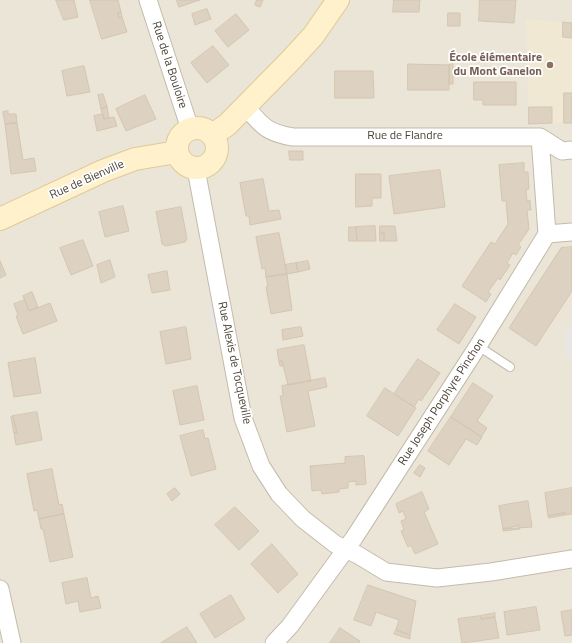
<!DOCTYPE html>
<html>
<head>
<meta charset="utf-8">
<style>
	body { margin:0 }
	canvas { display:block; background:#f7f3ea }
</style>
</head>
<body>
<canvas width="572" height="643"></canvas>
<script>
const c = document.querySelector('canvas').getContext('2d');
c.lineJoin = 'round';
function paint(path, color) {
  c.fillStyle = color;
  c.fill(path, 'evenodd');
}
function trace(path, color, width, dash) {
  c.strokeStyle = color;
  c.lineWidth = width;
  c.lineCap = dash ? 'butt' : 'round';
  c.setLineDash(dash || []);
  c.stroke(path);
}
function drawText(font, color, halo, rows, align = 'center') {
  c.font = font + ' "Titillium Web",sans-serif';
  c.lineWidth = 3.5;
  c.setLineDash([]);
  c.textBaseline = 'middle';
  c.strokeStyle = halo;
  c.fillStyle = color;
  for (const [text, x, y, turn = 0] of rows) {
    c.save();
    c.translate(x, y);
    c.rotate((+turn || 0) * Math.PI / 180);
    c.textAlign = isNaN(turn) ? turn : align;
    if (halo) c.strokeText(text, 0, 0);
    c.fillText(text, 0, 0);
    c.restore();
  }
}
paint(new Path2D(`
	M0,0h572v643h-572z`), '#ebe5d8');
paint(new Path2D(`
	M526,19l46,4v100h-43z`), '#f1e8d3');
paint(new Path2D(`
	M213,301l7,30h-7l-5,-26z
	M572,328v32h-5l-4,-30z`), '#e8e5e2');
const building = new Path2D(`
	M56,0h18l4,17 -14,3z
	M90,0h28l3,12 -3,1 1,5 3,-1 5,15 -25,7z
	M177,0h23l-21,7z
	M257,0h6l-3,7 -5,-2z
	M394,0h26l-1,12h-26z
	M480,0h36l-2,23 -35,-2z
	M207,9l4,10 -16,6 -3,-11z
	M121,12l1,5 -3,1 -1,-5z
	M448,13h12v13h-12z
	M236,14l13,16 -21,17 -13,-16z
	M563,22l9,1v15l-9,-1z
	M213,46l16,19 -22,18 -16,-20z
	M408,64l41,1v25h-41z
	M453,64v20h-4v-19z
	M84,66l6,26 -23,4 -5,-25z
	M335,71h38l1,27h-39z
	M474,82h42v23h-33v-5h-9z
	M564,93h8v30h-8z
	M103,94l4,13 -6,2 -3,-14z
	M145,95l11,24 -30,12 -10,-22z
	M107,107l2,11 -5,1 -3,-10z
	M529,107h23v16l-23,1z
	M8,111v3h8l1,9 -12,1 -2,-12z
	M103,114l1,5 10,-2 3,9 -20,5 -3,-15z
	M17,123l6,37 11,-2 2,13 -25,3 -6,-50z
	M289,151h14v9h-13z
	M524,163v9h4l1,17 -3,1 1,11 3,-1 1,10h-4l2,19 -11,16 3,2 -2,3 -3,5 -3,-2 -6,10 3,2 -10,15 -2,-2 -10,14 3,2 -5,8 -24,-16 29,-44 4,2 13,-20 -2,-23h-4l-3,-36z
	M440,170l5,37 -51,7 -5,-38z
	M356,174h25v24h-9v8l-16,1z
	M263,179l6,32 10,-1 2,9 -31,6 -1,-9h-3l-6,-33z
	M123,206l6,25 -24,6 -6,-25z
	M181,207l6,32 -2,3 -19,4 -4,-2 -1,-6 -5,-26z
	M375,226l1,15h-19l-1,-14z
	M380,226h15l2,15h-13v-8h-4z
	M349,227h7l1,14h-8z
	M279,233l8,41 -21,3 -1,-9 -3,1 -6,-32z
	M380,233h4v8h-4z
	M83,240l10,26 -22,9 -11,-27z
	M572,247v44l-36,55 -27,-18 52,-80z
	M110,260l5,17 -14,6 -4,-18z
	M0,261l6,14 -6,3z
	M308,261l2,8 -12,3 -2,-9z
	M296,263l2,9 -11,2 -2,-9z
	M167,271l3,19 -18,3 -4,-18z
	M287,274l5,36 -21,4 -5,-27 2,-1 -2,-9z
	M32,292l6,15 -9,4 -6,-15z
	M25,300l4,11 21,-8 7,18 -34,13 -7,-18 2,-1 -4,-11z
	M455,304l21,13 -17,27 -22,-14z
	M186,327l5,32 -25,5 -6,-32z
	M301,327l2,9 -20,4 -1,-10z
	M304,345l7,36 -23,4 -6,-24 -3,1 -2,-12z
	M35,358l6,35 -27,4 -6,-34z
	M418,359l22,14 -19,28 -2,-2 -5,8 -20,-13z
	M282,361l1,5h-3l-1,-4z
	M325,378l2,9 -19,4 7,35 -28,6 -7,-36h3l-1,-10z
	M473,383l20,13 -16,25 10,7 -6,9 -30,-20z
	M197,386l7,34 -24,5 -7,-34z
	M385,388l31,20 -18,28 -31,-20z
	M37,412l5,28 -26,5 -2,-12h3l-4,-17z
	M13,416l4,17h-3l-3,-16z
	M451,417l31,20 -5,8 -11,-6 -17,26 -21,-14z
	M203,430l2,9 3,-1 8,31 -25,7 -11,-40z
	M364,456l2,28 -10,1v-4l-8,1v6l-9,1v3l-17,2 -1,-4 -9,1 -2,-25 35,-3v-6z
	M420,465l5,3 -5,9 -6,-4z
	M52,469l7,36 3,-1 2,10 -25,5 -2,-9 -3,1 -7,-37z
	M175,488l5,6 -8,7 -5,-7z
	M572,488v26l-7,1v-2l-17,3 -3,-23z
	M422,492l7,17 -5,3 14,32 -23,10 -4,-9 -3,2 -7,-16 3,-1 -3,-9 5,-2 -3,-8 -4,2 -3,-9z
	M528,501l4,26 -29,2 -4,-23z
	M235,507l24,24 -20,19 -24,-25z
	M565,513v2l-16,3 -1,-2z
	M64,514l9,43 -23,5 -7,-33h-2l-2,-10z
	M519,526l1,3 -17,2v-2z
	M272,544l26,30 -20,19 -27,-29z
	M87,578l4,20 7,-2 3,12 -21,4 -2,-11 -12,3 -4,-21z
	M368,585l48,16 -6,34 -14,-5 3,-10 -23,-8 -5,14 -17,-6z
	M231,595l14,24 -30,19 -15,-24z
	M536,607l4,23 -33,5 -3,-23z
	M572,610v25l-7,1 -4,-24z
	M495,613v4l-14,2 -1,-3z
	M480,616l1,3 14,-2 4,21 -37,5 -4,-24z
	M187,627l10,16h-36z
	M340,628l20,13 -1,2h-29z
	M396,630l14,5v4l-16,-5z`);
paint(building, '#ddd1c1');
trace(building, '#d6c6b0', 1);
const lane = new Path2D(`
	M478,346l32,21`);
const street = new Path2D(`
	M148,0l42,129
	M245,106c17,20 22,27 48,31h247l22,14 10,-1
	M196,169l47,249 18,48 18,28 24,25 32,25 23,11 28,17 51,6 54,-6 81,-13
	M547,234l25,-2
	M0,589l12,54
	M274,643l16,-17 64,-88 124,-192 69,-112 -7,-97`);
const secondary = new Path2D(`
	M177 148a20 20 0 1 1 40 0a20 20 0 1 1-40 0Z
	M212,135l15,-10 62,-63 24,-26 25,-36
	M0,219l103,-48 32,-12 42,-7`);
trace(lane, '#c4bbab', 10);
trace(street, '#c4bbab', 19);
trace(secondary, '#dfc997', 24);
trace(lane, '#fff', 8);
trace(street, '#fff', 17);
trace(secondary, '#fff1cc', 22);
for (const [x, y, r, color] of [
	[550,65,4,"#8d6e63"]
]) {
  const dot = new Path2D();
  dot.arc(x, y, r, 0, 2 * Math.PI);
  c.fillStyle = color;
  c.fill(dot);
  trace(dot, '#fff', 1.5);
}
drawText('bold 12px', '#785e54', '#fff', [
	["École élémentaire",542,58],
	["du Mont Ganelon",542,72]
], 'right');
drawText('12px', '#4c4337', '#fff', [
	["Rue de la Bouloire",169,65,72],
	["Rue de Flandre",405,136],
	["Rue de Bienville",87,180,-24],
	["Rue Alexis de Tocqueville",234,363,78],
	["Rue Joseph Porphyre Pinchon",442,402,-57]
]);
</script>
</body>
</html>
